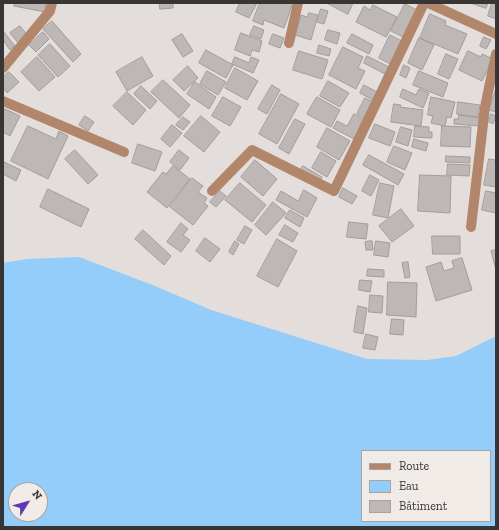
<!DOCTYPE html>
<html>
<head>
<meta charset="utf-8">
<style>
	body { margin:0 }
	#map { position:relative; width:499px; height:530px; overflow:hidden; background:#e3dedb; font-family:"Zilla Slab",serif }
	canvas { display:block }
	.frame { position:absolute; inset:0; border:4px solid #383635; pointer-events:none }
	.legend { position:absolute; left:361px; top:450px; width:130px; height:72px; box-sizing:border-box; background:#f1ebe8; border:1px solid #a7a3a0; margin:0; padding:5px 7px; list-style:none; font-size:12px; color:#383635 }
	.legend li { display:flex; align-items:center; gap:8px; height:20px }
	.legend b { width:20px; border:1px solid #a7a3a0 }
	.north { position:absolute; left:8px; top:482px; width:40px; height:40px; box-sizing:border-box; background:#f1ebe8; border:1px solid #a7a3a0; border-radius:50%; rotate:53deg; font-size:11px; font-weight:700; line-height:16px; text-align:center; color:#383635 }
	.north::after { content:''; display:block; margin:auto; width:14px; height:18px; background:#6039b1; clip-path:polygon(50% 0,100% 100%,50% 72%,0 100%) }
</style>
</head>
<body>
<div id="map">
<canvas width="499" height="530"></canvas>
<div class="frame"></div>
<ul class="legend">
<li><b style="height:5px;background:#b2866a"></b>Route</li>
<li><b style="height:11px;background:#94ccfa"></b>Eau</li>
<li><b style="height:11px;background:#bdb7b5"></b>Bâtiment</li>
</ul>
<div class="north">N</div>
</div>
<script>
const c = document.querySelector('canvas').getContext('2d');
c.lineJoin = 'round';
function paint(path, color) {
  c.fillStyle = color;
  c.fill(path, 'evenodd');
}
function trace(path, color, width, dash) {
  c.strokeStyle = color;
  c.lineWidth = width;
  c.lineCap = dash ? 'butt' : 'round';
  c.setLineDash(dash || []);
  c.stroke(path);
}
paint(new Path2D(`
	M79,257l76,29 56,24 156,49 60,1 29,-4 40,-20v191h-493v-264l24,-4zM362,451h128v70h-128zM16,490h24v24h-24z`), '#94ccfa');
const building = new Path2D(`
	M15,3h31l-1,9 -31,-6z
	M160,3h13v5l-13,1z
	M240,3h17l-8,15 -13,-6z
	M260,3h33l-9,25 -20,-8 -1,5 -10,-4z
	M327,3h26l-5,11z
	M471,3h17l-2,5z
	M492,3h4v16l-8,-3z
	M405,4l14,7 -14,27 -14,-7z
	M373,5l24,12 -11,20 -30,-15 8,-16 6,4z
	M321,9l7,2 -4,13 -7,-2z
	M309,13l9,2 -7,25 -16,-5 6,-20 6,2z
	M430,14l16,7 -1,4 22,9 -9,20 -38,-16z
	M52,21l29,33 -8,8 -30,-33z
	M20,26l8,10 -9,8 -9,-11z
	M254,26l10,4 -3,9 -11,-4z
	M328,30l12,3 -3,11 -12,-4z
	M3,31l12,15 -5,4 -7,-10z
	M43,32l6,7 -13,13 -7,-7z
	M241,33l21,8 -3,11 -7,-2 -2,6 -15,-6z
	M182,34l11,17 -10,6 -11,-17z
	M273,34l11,4 -4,10 -11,-4z
	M352,34l21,11 -4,9 -22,-11z
	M390,35l14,7 -12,23 -13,-7z
	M484,37l7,3 -5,9 -6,-3z
	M419,38l15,7 -12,25 -14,-7z
	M50,44l20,22 -12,11 -20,-22z
	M319,45l12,4 -2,7 -12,-3z
	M343,47l20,10 -5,11 7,3 -9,18 -27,-14z
	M206,50l27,15 -7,13 -27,-15z
	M299,51l29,9 -6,19 -29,-9z
	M468,51l13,6 1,-3 11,5 -11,22 -23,-11z
	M446,54l12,5 -9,20 -11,-5z
	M367,56l22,11 -4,7 -21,-11z
	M37,57l18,20 -16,14 -18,-19z
	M142,57l11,19 -26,15 -11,-19z
	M235,57l14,6 2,-6 8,3 -6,13 -21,-9z
	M404,65l6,3 -4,10 -6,-3z
	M188,66l10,12 -14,13 -11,-11z
	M235,68l23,13 -11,19 -22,-12z
	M207,71l19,11 -8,13 -18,-11z
	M419,71l29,12 -5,14 -30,-12z
	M9,72l10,10 -12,11 -4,-5v-11z
	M163,80l27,25 -11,13 -28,-26z
	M328,81l21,12 -9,14 -20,-11z
	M195,82l21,15 -7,12 -22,-15z
	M272,85l8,5 -13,24 -9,-5z
	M364,85l15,8 -4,8 -15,-8z
	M141,86l16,15 -7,8 -16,-15z
	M403,89l13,6 3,-6 10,4 -6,15 -23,-11z
	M496,89v23l-7,-2z
	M127,92l19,18 -13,15 -20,-19z
	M281,94l18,10 -22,40 -18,-10z
	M223,97l18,10 -11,19 -18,-10z
	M317,97l23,13 -9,17 -24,-13z
	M431,97l24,5 -4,16 -4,-1 -2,9 -14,-3 2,-7 -5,-1z
	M365,98l10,5 -8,16 -10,-5z
	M458,102l22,3 -2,12 -21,-3z
	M394,104l7,1 -1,2 23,3 -2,16 -30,-4z
	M5,109l15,7 -10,20 -7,-4v-18z
	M354,114l13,7 -11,19 -23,-12 4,-7 10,5z
	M491,114l5,2 -3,8 -4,-2z
	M459,115l21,3 -1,8 -25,-2v-5h4z
	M85,116l9,6 -6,9 -9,-6z
	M201,116l19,16 -16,20 -20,-16z
	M183,117l7,5 -7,8 -7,-5z
	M295,119l10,5 -16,30 -10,-6z
	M375,124l20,8 -5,14 -21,-8z
	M172,125l10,8 -12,14 -9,-8z
	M28,126l28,13 3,-8 9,5 -20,43 -37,-18z
	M415,126l14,1v5h3v6l-18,-1z
	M442,126l29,1 -1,20 -29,-1z
	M401,127l11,3 -4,16 -12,-4z
	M327,128l23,13 -11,19 -22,-13z
	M414,139l14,4 -2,8 -14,-4z
	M138,144l24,8 -7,19 -23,-8z
	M394,146l18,7 -7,17 -18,-8z
	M75,150l23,25 -10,9 -23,-25z
	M179,150l10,8 -9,12 -10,-8z
	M321,152l15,9 -9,16 -15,-9z
	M369,155l35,19 -6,11 -35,-20z
	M446,156l24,1v6l-24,-1z
	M489,159l7,1v27l-12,-2z
	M255,160l22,19 -14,17 -22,-19z
	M4,162l17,8 -5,11 -13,-7z
	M448,164l22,1 -1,11 -22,-1z
	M173,166l17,13 -23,29 -20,-16 16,-20 3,2z
	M303,166l19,11 -2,5 -20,-11z
	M370,175l9,5 -8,16 -9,-5z
	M420,175l31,1 -1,37 -32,-2z
	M192,178l11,8 -5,6 9,6 -3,5 4,3 -15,19 -23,-18z
	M240,183l26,22 -14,17 -27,-22z
	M380,183l14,3 -6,32 -15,-3z
	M343,188l14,8 -5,8 -13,-7z
	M48,189l41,20 -8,18 -41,-20z
	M304,190l13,8 -10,19 -31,-17 5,-9 17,10z
	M220,191l6,5 -10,11 -6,-5z
	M486,191l10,2v20l-14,-3z
	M273,202l13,11 -20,22 -11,-10z
	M401,209l13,17 -22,16 -13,-16z
	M290,210l14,8 -4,9 -15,-9z
	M349,222l19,2 -2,15 -19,-2z
	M181,223l7,6 -5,6 7,5 -9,12 -14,-10z
	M285,225l13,8 -5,9 -14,-7z
	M245,226l7,4 -8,14 -7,-4z
	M143,230l28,26 -7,9 -29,-26z
	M432,236h28v18h-27z
	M205,238l15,11 -10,13 -14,-11z
	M277,239l20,12 -19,36 -21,-11z
	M235,241l4,3 -6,11 -4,-3z
	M372,241l1,9h-7l-1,-8z
	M376,241l14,2 -2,14 -14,-2z
	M496,250v20l-5,-19z
	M462,258l10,32 -36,11 -10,-34 15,-5 3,9 10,-3 -2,-7z
	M408,262l2,15 -5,1 -3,-15z
	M368,269l16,1v7l-17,-1z
	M360,280l12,1 -2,11 -11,-2z
	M388,282l29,1 -1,34 -29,-2z
	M370,295l13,1 -1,17 -13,-1z
	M358,306l9,2 -4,26 -9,-2z
	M392,319l12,1 -1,15 -13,-1z
	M366,334l12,3 -3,13 -12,-2z`);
paint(building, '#bdb7b5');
trace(building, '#a29c9a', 1);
trace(new Path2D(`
	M428,3l68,31
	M289,43l9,-40
	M3,68l47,-57 2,-8
	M3,101l121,51
	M212,191l40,-41 82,41 90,-188
	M471,227l14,-120 11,-53`), '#b2866a', 10);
</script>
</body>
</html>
